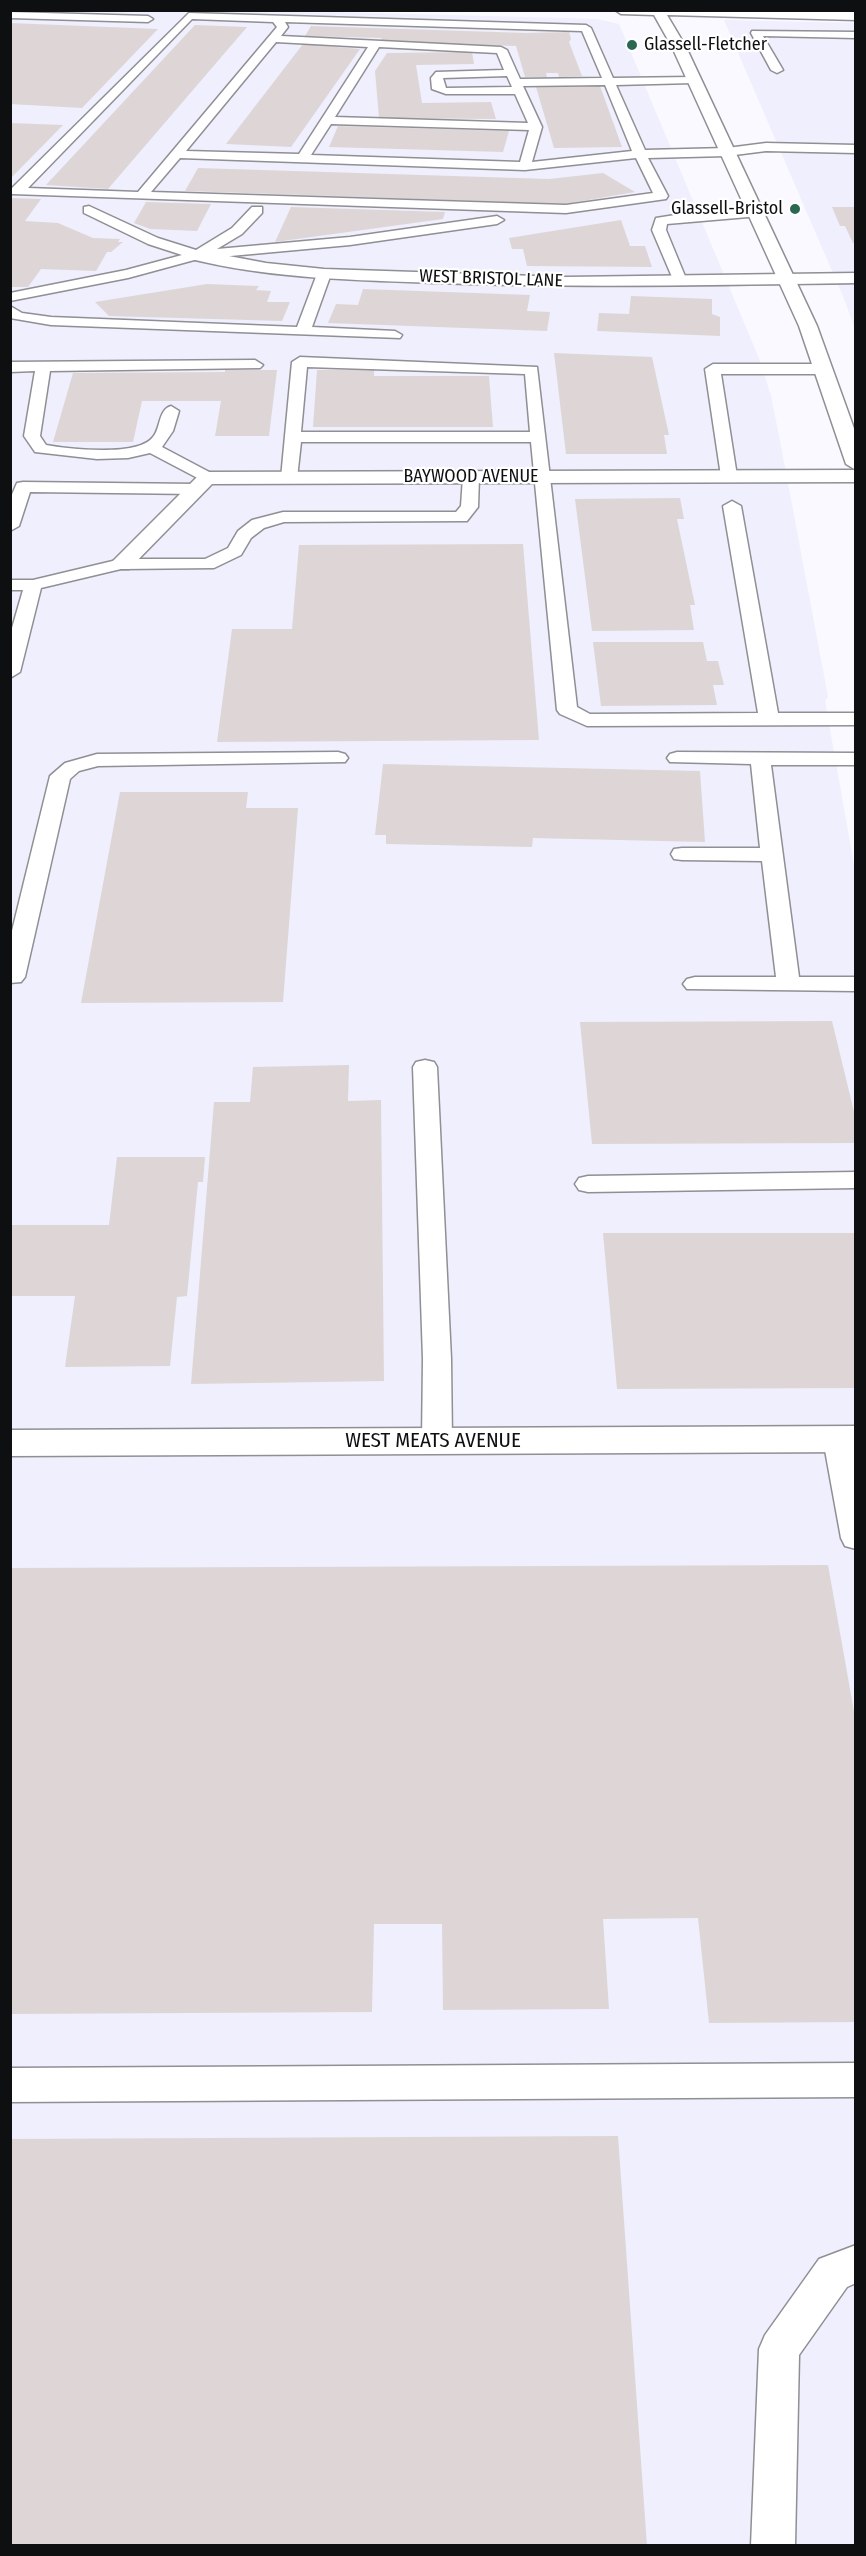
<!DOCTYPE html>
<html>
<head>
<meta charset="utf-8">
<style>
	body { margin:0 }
	#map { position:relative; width:866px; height:2556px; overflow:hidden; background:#f9f9ff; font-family:"Fira Sans Condensed",sans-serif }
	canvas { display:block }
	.frame { position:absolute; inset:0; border:12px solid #0e0f10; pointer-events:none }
</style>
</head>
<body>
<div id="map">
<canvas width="866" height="2556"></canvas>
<div class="frame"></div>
</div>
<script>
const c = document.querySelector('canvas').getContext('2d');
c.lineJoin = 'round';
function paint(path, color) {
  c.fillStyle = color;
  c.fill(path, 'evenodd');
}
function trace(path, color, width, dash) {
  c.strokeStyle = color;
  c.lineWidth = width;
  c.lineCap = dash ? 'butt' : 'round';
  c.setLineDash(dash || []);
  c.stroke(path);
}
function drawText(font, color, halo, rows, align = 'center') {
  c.font = font + ' "Fira Sans Condensed",sans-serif';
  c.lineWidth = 4.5;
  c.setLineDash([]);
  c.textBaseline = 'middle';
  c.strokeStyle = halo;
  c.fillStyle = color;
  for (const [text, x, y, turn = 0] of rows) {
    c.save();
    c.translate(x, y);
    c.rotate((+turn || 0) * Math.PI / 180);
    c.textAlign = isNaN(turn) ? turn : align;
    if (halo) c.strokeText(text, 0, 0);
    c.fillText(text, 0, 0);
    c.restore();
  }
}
paint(new Path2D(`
	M11,11h289l297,8 22,5 141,337 11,35 10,50 47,251 -3,4 30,170v1674l-844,1z
	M724,20l131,3v306l-10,-28z`), '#efeffd');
paint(new Path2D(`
	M10,23l148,6 -76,79 -72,-4z
	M195,25l52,2 -139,162 -62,-4z
	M311,26l215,7 43,-1 2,7 -2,3 13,34 -23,1 -1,-4h-12l1,4h-22l-9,-31 -136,-4 2,-4 -77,-2z
	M303,44l57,5 -69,98 -65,-3z
	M472,52l2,12 -58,1 6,38 69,-1 5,17 -117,-1 -4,-47 12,-18z
	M600,86l22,61 -68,1 -18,-61z
	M10,123l53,2 -53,54z
	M338,126l171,5 -6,21 -174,-5z
	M198,168l351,11 54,-6 32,19 -70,12 -380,-13z
	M10,198l31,1 -16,22 33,2 35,15 27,1 -2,3h5l-12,10h-4l-11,19 -55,-2 -13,18h-18z
	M146,202l65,2 -14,27 -47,-2 -16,-6z
	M291,207l154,5 -2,7 -168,23z
	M832,207h24v36h-3l-8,-17h-5z
	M621,220l9,26h15l7,21 -125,-1 -4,-17h-11l-3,-11z
	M207,284l52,2 -3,4 15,1 -4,11h23l-8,19 -173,-5 -14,-14z
	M363,289l167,6 -3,16 23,1 -3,19 -219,-8 8,-19 22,1z
	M631,296l81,3v15l8,3v19l-123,-5 2,-18 30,1z
	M554,353l98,4 17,78h-5l3,19h-101z
	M225,370h52l-8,66h-54l6,-35h-79l-9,41h-80l20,-69 152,-1z
	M317,370h57v6h115l4,51h-180z
	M680,498l4,21h-7l18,86h-5l4,25 -102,1 -17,-132z
	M523,544l16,196 -322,2 15,-113h60l7,-84z
	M593,642h110l4,19h11l6,24h-11l4,20 -116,1z
	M383,764l317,7 5,71 -172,-4 -1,9 -146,-3v-9h-11z
	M120,792h128l-2,16h52l-15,194 -202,1z
	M832,1021l24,99v23l-264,1 -12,-122z
	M349,1065l-1,36 33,-1 3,281 -193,3 23,-282h36l3,-35z
	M117,1157h88l-2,25h-5l-11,114 -10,1 -7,69 -105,1 10,-71h-65v-71h99z
	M603,1233h253v155l-239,1z
	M828,1565l28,158v299l-147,1 -11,-105 -95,1 6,90 -166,1 -1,-86h-68l-2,88 -362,2v-446z
	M618,2136l29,410h-637v-407z`), '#ded6d6');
const lane = new Path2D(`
	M10,12l138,4 5,3 -5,3 -138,-4z
	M189,13l397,12 5,3 22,50 80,-1 6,3 -6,3 -77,2 29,65 82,-2 39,-5 90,2v8l-90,-2 -39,5 -79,2 20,38 -2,3 -100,14 -554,-19v-6zM192,19l81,3 4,5 -139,165 -110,-4zM285,22l297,9 20,47 -82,1 -13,-29 -6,-3 -220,-11 7,-9zM276,42l92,5 -69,107 -113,-3zM379,47l118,6 7,17 -68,2 -5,6 1,11 14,5h69l13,29 -193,-6zM507,76l5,11 -66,1 -3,-10zM605,85l27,66 -100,11 10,-35 -19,-41zM331,124l198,6 -9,32 -209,-7zM180,158l345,12 111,-12 17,35 -87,12 -415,-13z
	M752,31l104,1v6l-93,-2 20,34 -6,3 -6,-3 -20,-37z
	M89,206l69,32 38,12 36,-22 20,-21h10v6l-20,21 -25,15 133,-12 147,-21 7,4 -7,4 -147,21 -152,14 -70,19 -118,23v-8l116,-23 56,-15 -34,-11 -64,-31v-6z
	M755,209l5,1v6l-93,8 -1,6 21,51 -2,3h-10l-23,-54 4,-12 38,-6z
	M324,270l7,4 -19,53 83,4 7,4 -2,3 -349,-13 -41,-7v-12l12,7 29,4 246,10 20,-53z
	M300,357l237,10 40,340 13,7 168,-1 -35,-207 9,-5 9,5 37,207h78v12l-269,1 -27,-12 -3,-4 -26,-268h-230l-4,36 -2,4h-12l-2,-4 11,-116zM307,367l218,7 5,58h-229z
	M255,360l8,5 -3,3 -210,3 -10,65 6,9c23,4 92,12 107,-8 8,-9 5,-27 18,-31l8,5 -6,20 -11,16 51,27 2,4 -2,4 -6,1 -57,-30 -22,5 -31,1 -62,-7 -11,-16 11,-65 -25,1v-10z
	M713,364h111l8,5 -8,5h-103l16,102 -8,5 -8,-5 -16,-107z
	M471,472l8,5 -1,30 -11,14 -183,1 -20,6 -13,10 -10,17 -27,13 -93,1 -80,19 -21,84 -10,6v-43l13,-45h-13v-10h23l88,-21h84l23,-11 10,-17 14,-11 31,-8h173l5,-6 2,-29z
	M23,482l173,2 8,5 -8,5 -166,-2 -11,34 -9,5v-32l7,-16z
	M338,752l7,2 3,4 -3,4 -247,4 -19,5 -9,8 -45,198 -4,5 -11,1v-44l40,-163 15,-13 32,-9z
	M677,752l179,1v12h-85l28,212h57v14l-169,-2 -4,-5 4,-5 8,-2h81l-14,-116 -80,-1 -8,-1 -3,-5 3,-5 8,-1h78l-9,-84 -81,-2 -3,-4 3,-4z
	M425,1060l9,2 3,5 14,292 1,82 -5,7 -10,3 -10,-3 -5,-7 1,-82 -10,-292 3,-5z
	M856,1172v16l-268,4 -9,-2 -4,-6 4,-6 9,-2z
	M838,1429l10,3 8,23v94l-11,-3 -4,-8 -18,-99 5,-7z
	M856,2063v34l-846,5v-34z
	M856,2245v38l-9,4 -48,68 -4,191h-44l8,-197 6,-14 54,-76z`);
const street = new Path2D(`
	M197,250l69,13 58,6 243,8 289,-4v10c-140,2 -278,5 -417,0 -84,-3 -167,-4 -248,-24l-2,-4 2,-4z
	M856,470v12l-644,2 -83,85h-16l-3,-5 90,-90 7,-2z
	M856,1426v26l-846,4v-26z`);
const secondary = new Path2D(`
	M615,10l241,2v8l-189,-5 19,32 131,279 39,108v36l-10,-6 -47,-138 -127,-279 -18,-32 -33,-1z`);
trace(lane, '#8f8f94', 3);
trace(street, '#8f8f94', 3);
trace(secondary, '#8f8f94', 3);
paint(lane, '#fff');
paint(street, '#fff');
paint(secondary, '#fff');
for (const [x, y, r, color] of [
	[632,45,6,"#2b6751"],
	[795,209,6,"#2b6751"]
]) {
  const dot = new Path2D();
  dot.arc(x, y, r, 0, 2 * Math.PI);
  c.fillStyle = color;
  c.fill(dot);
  trace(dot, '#fff', 2);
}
drawText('18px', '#0e0f10', '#fff', [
	["Glassell-Fletcher",644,45],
	["Glassell-Bristol",783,209,"right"]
], 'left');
drawText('18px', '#0e0f10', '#fff', [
	["WEST BRISTOL LANE",491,279,2],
	["BAYWOOD AVENUE",471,477]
]);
drawText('21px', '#0e0f10', '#fff', [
	["WEST MEATS AVENUE",433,1441]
]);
</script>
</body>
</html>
